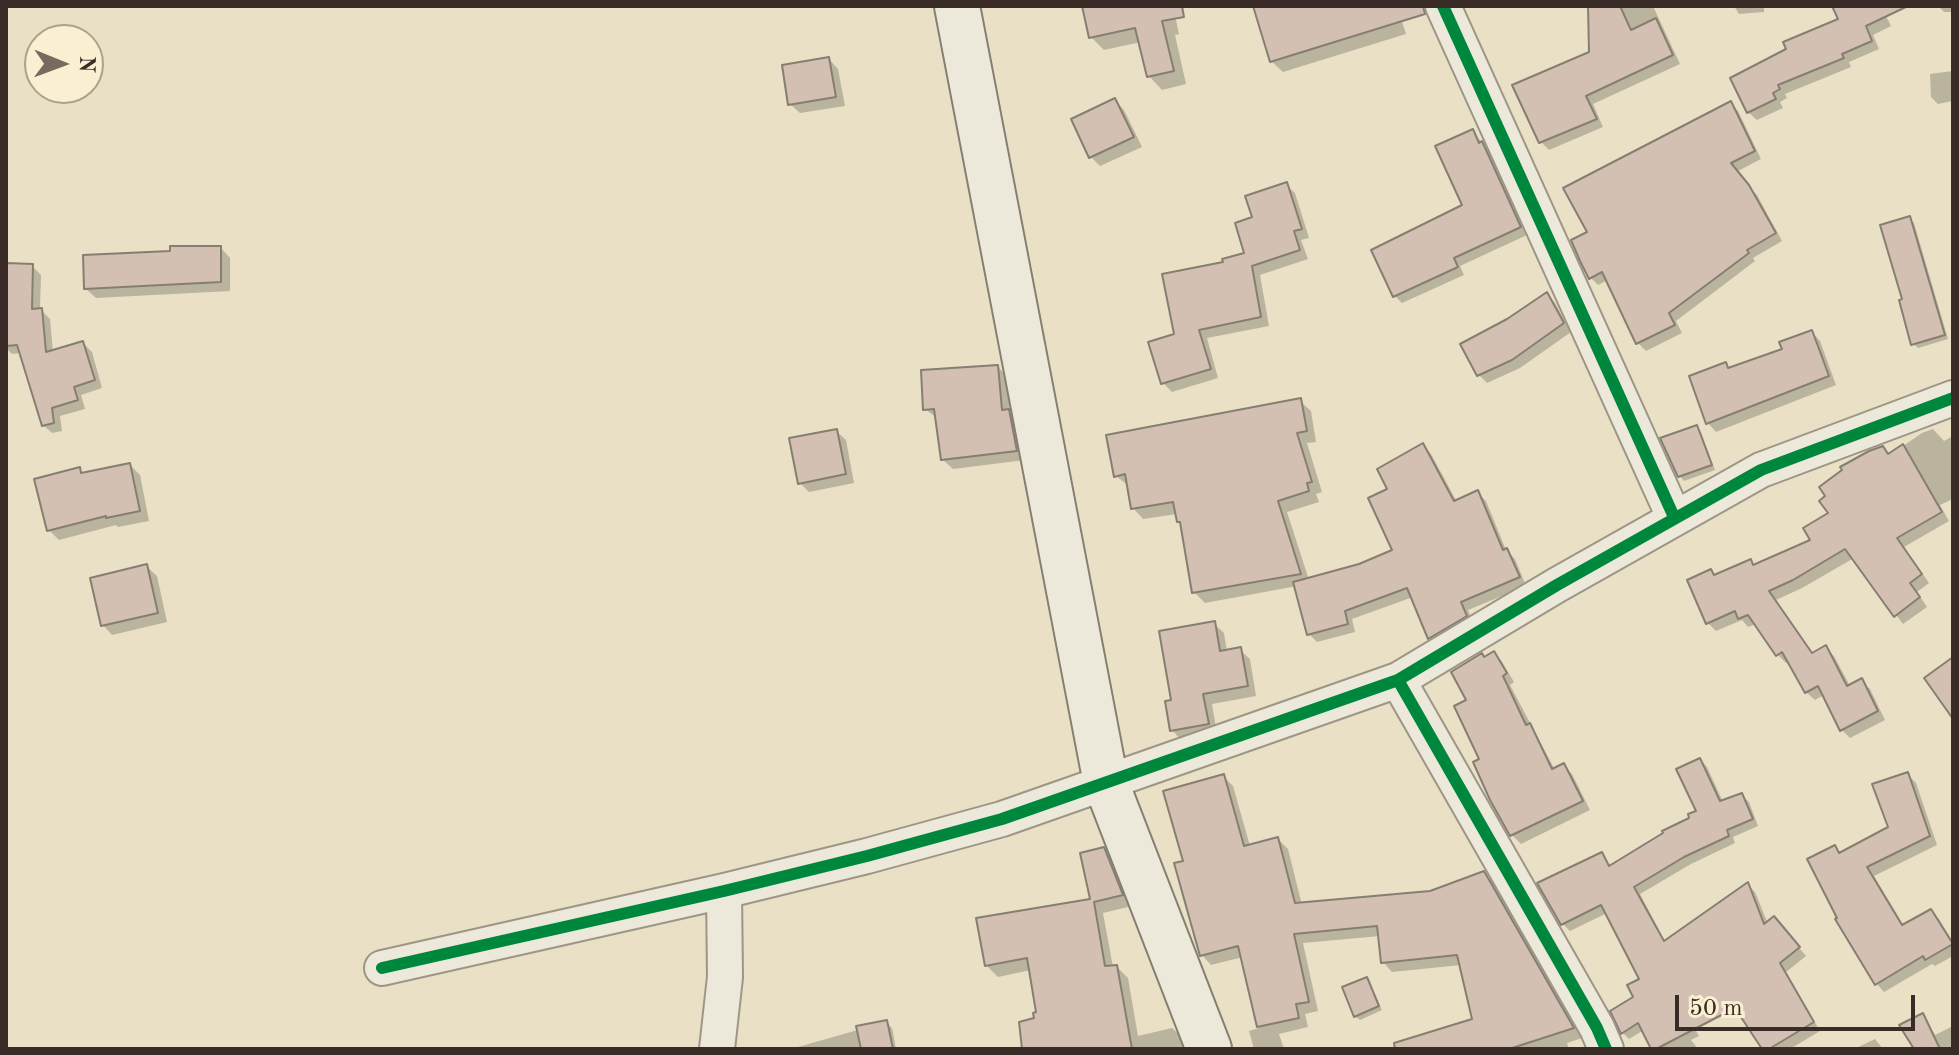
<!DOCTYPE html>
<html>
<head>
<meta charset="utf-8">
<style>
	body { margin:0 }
	#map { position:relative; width:1959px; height:1055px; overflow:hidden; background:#e9e0c6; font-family:"Old Standard TT",serif }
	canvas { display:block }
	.frame { position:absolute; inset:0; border:8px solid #392c27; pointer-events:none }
	.north { position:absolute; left:24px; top:24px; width:80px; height:80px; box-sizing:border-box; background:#faefd1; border:2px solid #ada18d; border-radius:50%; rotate:91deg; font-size:22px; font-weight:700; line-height:32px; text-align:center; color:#392c27 }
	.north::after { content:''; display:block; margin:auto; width:28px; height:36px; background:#776b5f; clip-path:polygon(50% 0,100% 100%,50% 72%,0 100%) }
	.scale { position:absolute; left:1675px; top:995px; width:240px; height:36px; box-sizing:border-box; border:4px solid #392c27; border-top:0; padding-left:10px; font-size:24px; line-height:28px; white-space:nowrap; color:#392c27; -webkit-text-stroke:6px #faefd1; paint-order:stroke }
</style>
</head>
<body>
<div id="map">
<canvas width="1959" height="1055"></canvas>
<div class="frame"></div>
<div class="north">N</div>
<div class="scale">50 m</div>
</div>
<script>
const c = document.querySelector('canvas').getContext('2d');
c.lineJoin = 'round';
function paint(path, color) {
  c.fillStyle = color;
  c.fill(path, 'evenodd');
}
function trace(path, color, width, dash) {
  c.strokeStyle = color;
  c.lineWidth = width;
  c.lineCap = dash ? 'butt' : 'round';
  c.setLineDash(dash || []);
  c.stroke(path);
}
paint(new Path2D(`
	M1084,6h89l6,28 -4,1 11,49 -24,6 -13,-14 -8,-34 -37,8 -13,-13z
	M1266,6h131l9,28 -123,38 -12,-11z
	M1590,6h63l27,58 -87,40 10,23 -54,23 -8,-8 50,-89z
	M1734,6h30v6l-25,2z
	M1849,6h32l10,20 -18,9 6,14 -30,13 2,5 -66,27 2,4 -7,4 3,6 -26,12 -9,-8 92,-92z
	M1938,6h15v6h-9z
	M829,59l9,10 7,37 -45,7 -10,-9z
	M1953,71v30l-15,3 -7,-7 -1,-23z
	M1115,100l9,10 18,37 -42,19 -9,-9z
	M1730,104l8,7 23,48 -25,13 21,23 25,46 -29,17 2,3 -79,60 6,12 -36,18 -8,-8 -30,-63 -10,5 -7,-7 -2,-45z
	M1472,131l17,20 38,84 -67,31 4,9 -62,28 -7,-7 69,-90z
	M1286,185l9,8 14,45 -8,2 7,19 -48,16 9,51 -62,12 11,40 -46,14 -9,-9 13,-48 50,-71 21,-10 8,-35z
	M1909,218l5,5 34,116 -30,9 -5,-5 -8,-43z
	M221,248l9,10v33l-134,7 -10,-9z
	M6,265l26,1 9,9 -1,34 10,10 3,33 30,-9 9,9 10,36 -21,7 4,14 -25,7 2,15 -10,2 -9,-8 -22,-72 -9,1 -6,-6z
	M1547,295l8,8 16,29 -51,36 -33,15 -8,-8 29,-55z
	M1812,332l8,9 16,44 -120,47 -8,-9 17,-59 5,6 54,-20z
	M998,367l9,9 3,37 8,8 7,39 -72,9 -10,-9 -6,-42 -12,-9z
	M1300,401l11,10 5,31 -9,1 15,49 -6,2 3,8 -32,10 22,68 51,-14 35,-15 -5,-61 33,-45 8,9 26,48 21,-9 8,8 20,49 9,9 11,27 -58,24 6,14 -36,22 -8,-8 -17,-41 -61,22 3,13 -38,10 -8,-8 -12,-48 -92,17 -11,-11 -12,-67 -5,-11 -34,5 -10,-11 -4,-22 -13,-10z
	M1696,427l5,5 14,38 -31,11 -4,-5z
	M1933,429l11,12 9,-5v63l-13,6 9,16 -45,26 25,36 -12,9 10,15 -24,17 -49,-66 -52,30 -26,12 37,54 12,-6 9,8 16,30 11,-5 9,8 15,31 -35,18 -8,-8 -18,-35 -9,5 -9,-8 -17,-31 -3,2 -8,-8 -22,-31 -8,3 -6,-7 -26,11 -8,-8 3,-51 4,4 35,-14 5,4 58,-25 17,-27 52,-66 8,7 32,-22z
	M836,431l10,9 8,43 -45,9 -9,-9z
	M130,465l10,10 9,46 -31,6 -2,-2 -57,15 -10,-10 30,-60 5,5z
	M147,567l10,9 10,46 -55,13 -9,-10z
	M1214,624l10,9 3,19 13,-2 10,9 6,37 -44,8 5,30 -36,6 -9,-10 1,-28z
	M1494,654l8,8 12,20 -4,3 45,85 9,-4 8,8 18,36 -69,34 -9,-9 -20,-36 -23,-98 17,-42z
	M1700,760l7,7 16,35 18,-7 8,7 9,24 -25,11 2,6 -44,21 -51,30 19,36 -30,18 -22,-35 -37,18 -7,-7 38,-70 10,13 81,-48 6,-7z
	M1908,775l8,8 21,62 -63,31 30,50 27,-15 8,8 14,23v14l-18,10 -3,-2 -48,28 -7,-8 -40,-64 -2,-73 6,7 49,-26z
	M1223,776l10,10 17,60 28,-7 10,10 14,56 128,-12 54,-19 10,9 88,155 -15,5 2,6h-131l36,-29 -13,-55 -69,7 -9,-10 -3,-26 -77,7 15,68 -13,3 3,13 -29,7 5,15h-30l-5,-18 10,-3 -16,-71 -32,8 -9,-10 -17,-93z
	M1103,849l11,11 18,46 -29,7 10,54h4l11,11 10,58 34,-8 12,11 2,10h-162l14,-35 -7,-44 -33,7 -11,-11 106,-66z
	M1748,885l7,7 13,32 13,2 25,30 -20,16 34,59 -30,18h-26z
	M1665,977l34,59 -8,4 7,9h-45l-9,-19 -15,9 -6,-6z
	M1367,979l15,31 -22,10 -5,-4z
	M1923,1016l12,19 18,-9v23h-44l5,-4z
	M886,1022l6,6 4,21h-105z
	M1875,1039l8,10h-29z`), '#0003');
const building = new Path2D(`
	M1082,6h100l2,11 -22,4 12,50 -27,6 -12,-49 -46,10z
	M1253,6h170l2,8 -155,48z
	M1588,6h32l11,24 25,-12 17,37 -87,41 11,23 -58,24 -27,-58 77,-33z
	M1832,6h76l-42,20 6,15 -30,13 2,4 -66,27 2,4 -7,4 3,6 -29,14 -17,-35 56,-29 -3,-7 55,-23z
	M829,57l7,40 -48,8 -6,-40z
	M1115,98l19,39 -45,21 -18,-39z
	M1731,101l24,50 -24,12 18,22 27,48 -29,17 2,3 -80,60 6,12 -39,19 -34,-72 -13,7 -9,-18 -9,-21 16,-8 -24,-44z
	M1473,129l6,14 3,-2 39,86 -67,31 4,9 -65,30 -22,-47 91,-45 -27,-59z
	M1287,182l15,47 -8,2 6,19 -48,16 9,51 -62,13 12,39 -50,15 -13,-42 26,-8 -12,-60 61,-12 -1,-3 22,-6 -9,-30 17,-6 -7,-21z
	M1910,216l35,119 -34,10 -12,-45 3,-1 -22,-74z
	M170,246h51v36l-137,7 -1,-34 87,-4z
	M6,263l27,1 -1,45 10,-1 4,44 37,-11 12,39 -21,7 4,13 -26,8 2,15 -12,3 -25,-81 -11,1z
	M1547,292l17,31 -52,37 -35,16 -17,-32 47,-25z
	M1812,330l17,46 -123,48 -17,-48 37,-14 2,6 54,-19 -3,-7z
	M998,365l4,45 7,-1 8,42 -76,9 -7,-51 -11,1 -2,-40z
	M1301,398l6,33 -10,2 15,49 -5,1 2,8 -31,10 23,73 -109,19 -12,-71h-3l-4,-20 -42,7 -6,-35 -11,3 -8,-42z
	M1697,425l15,40 -34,12 -18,-39z
	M837,429l9,45 -48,10 -9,-46z
	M1423,443l31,58 24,-11 25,60 4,-2 13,29 -59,25 6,14 -39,23 -21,-51 -62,23 3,13 -41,11 -14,-53 66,-18 33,-14 -24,-52 19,-9 -10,-20z
	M1903,444l39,68 -45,26 25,36 -12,9 10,14 -26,20 -49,-68 -52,31 -24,11 43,62 14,-8 21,41 15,-8 16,33 -38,20 -22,-45 -13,7 -23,-41 -6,4 -28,-41 -10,4 -3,-8 -29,13 -19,-44 24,-11 3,6 37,-16 2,6 57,-25 -7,-12 25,-15 -9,-12 6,-5 -6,-9 23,-17 -2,-3 29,-16 14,-5 5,8z
	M130,463l10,48 -34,7v-2l-59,15 -13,-52 46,-12 1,6z
	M147,564l11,49 -57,13 -11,-48z
	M1215,621l5,30 21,-4 7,39 -45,8 6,30 -39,7 -5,-30 6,-1 -12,-69z
	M1494,651l13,22 -4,3 23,49 4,-2 22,46 12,-6 19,38 -73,35 -20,-36 -17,-38 6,-3 -25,-53 12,-6 -15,-28 31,-19 2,4z
	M1953,657v62l-29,-41z
	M1700,758l20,43 22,-8 11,26 -26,11 2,6 -45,21 -50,30 30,54 84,-59 16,42 10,-8 26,31 -20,16 34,59 -45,27h-7l-27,-41 -79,41h-5l-13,-26 -17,11 -11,-23 23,-14 -6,-12 12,-6 -38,-74 -40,20 -24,-42 65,-31 7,14 54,-33 -1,-2 27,-13 -1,-4 8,-3 -20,-42z
	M1908,772l22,64 -63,31 35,58 29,-16 22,35 -28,16 -2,-4 -48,29 -40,-66 2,-1 -30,-59 28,-14 4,8 49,-26 -16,-43z
	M1224,774l20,72 34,-9 17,66 135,-12 54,-20 90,157 -65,21h-114l-1,-6 78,-24 -15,-64 -76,8 -4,-37 -83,8 15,68 -13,2 3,14 -42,9 -19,-81 -38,10 -26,-93 9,-2 -20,-70z
	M1104,847l19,48 -29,7 11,64 12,-1 15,84h-110l-3,-27 15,-4 -1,-5 3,-1 -9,-54 -42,8 -9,-48 114,-19 -10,-46z
	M1367,977l12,29 -25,11 -12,-30z
	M1923,1013l17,36h-26l-15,-24z
	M887,1020l6,29h-32l-5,-23z`);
paint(building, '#d3c0b3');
trace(building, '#857f72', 2);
const street = new Path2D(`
	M1443,6l231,511
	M1398,680l199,348 9,21
	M382,968l342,-77 143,-35 135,-37 396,-139 159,-95 204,-115 192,-72
	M717,1049l8,-72 -1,-86`);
const secondary = new Path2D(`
	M957,6l149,777 103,266`);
trace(street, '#9d9687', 38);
trace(secondary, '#857f72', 48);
trace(street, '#ece8da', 34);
trace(secondary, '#ece8da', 44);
trace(new Path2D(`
	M1443,6l231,511
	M1398,680l199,348 9,21
	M382,968l342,-77 143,-35 135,-37 396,-139 159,-95 204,-115 192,-72`), '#00873e', 12);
</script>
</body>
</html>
